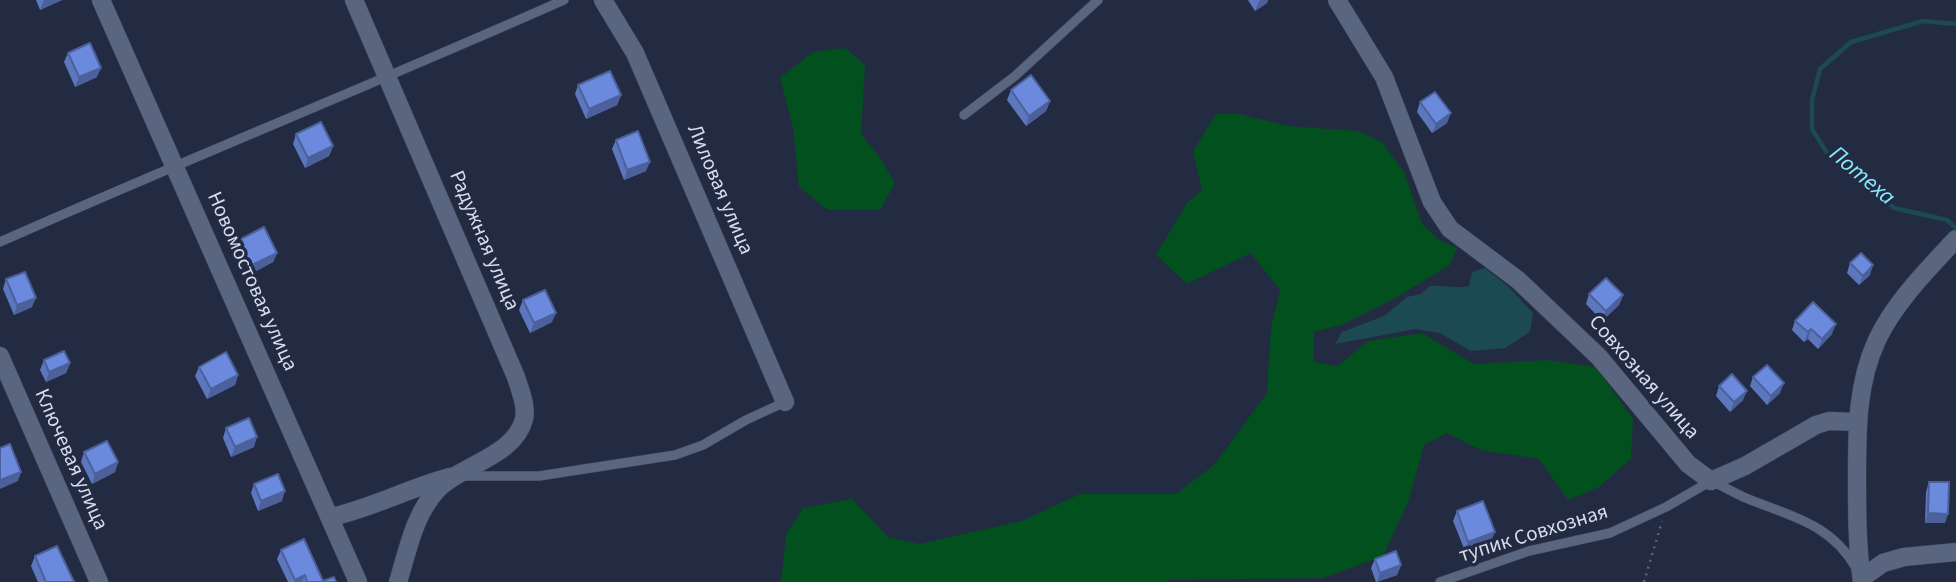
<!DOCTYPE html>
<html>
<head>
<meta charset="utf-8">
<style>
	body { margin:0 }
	canvas { display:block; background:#222b42 }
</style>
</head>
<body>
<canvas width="1956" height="582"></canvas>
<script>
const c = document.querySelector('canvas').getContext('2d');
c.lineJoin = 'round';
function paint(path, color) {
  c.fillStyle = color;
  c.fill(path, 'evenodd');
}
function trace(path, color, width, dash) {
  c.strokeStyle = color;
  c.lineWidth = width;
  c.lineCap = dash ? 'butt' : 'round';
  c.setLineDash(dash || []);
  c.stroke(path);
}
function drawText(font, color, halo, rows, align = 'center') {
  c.font = font + ' "Source Sans 3",sans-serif';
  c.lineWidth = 7;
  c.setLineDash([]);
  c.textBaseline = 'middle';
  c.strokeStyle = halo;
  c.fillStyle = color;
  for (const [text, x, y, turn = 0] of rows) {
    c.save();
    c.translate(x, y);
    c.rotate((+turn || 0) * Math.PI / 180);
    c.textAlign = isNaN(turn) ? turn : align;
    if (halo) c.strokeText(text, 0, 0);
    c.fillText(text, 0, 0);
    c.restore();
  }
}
paint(new Path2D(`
	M845,48l20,17 -4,69 17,21 17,28 -15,27h-52l-29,-23 -6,-59 -13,-50 33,-26z
	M1216,114h23l49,12 70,5 24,11 22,30 18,52 16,15 19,9 -7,17 -53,32 -53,27 -30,8v30l24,4 30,-25 54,-8 52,31 73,-4 49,7 37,52 -2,40 -32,28 -31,13 -29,-41 -58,-9 -34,-17 -23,12 -16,57 -25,54 -60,22 -156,2v2h-386l5,-47 17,-27 49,-9 36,38 31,7 103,-23 58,-27h96l38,-29 53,-72 4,-66 9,-37 -29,-37 -64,31 -31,-29 31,-52 15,-13 -9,-39z`), '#01501d');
paint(new Path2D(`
	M1485,268l25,20 23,25 -3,19 -25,16 -34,3 -31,-18 -24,-4 -81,15 7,-12 42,-16 23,-19 14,-3 9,-8c14,-1 25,3 39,0l3,-14z`), '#1b4a52');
trace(new Path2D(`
	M1956,24l-33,-3 -72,21 -31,27 -8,31v29l15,24 67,55 53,12 9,8`), '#1b4a52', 4.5);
const lane = new Path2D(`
	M964,115l51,-39 83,-76
	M0,242c187,-83 377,-159 564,-242
	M462,476h77l136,-21 28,-10 43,-25 39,-18
	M1440,582l89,-31 81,-18 56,-26 45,-26c12,5 23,12 35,17 43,18 85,25 110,70`);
const street = new Path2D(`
	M101,0l257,582
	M354,0l162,377c4,13 11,29 8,42 -9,37 -63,46 -86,70 -24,25 -30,61 -40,93
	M603,0l32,53 150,349
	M1337,0l47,77 48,125 18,27 68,51 81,77 89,107 23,17 34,-15 71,-41 13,-4 28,1
	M0,356l99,226
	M331,517c41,-9 78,-29 119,-40
	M1862,578l21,-15 21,-6 52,-5
	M1862,582c-5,-36 -5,-71 -5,-106 0,-47 0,-93 20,-136 18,-38 51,-71 79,-101`);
trace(lane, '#40475b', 10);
trace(street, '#40475b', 19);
trace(new Path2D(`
	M1644,582l18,-61`), '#5a6277', 2.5, [2, 5]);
trace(lane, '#5a6580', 9);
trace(street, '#5a6580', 18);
paint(new Path2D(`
	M36,0h26l-22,10z
	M1248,0h20l-1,3 -12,8z
	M68,53l29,24 -22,10 -11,-25z
	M578,85l43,10 -4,10 -31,14 -11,-25z
	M1011,90l39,11 -4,10 -20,15 -19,-26z
	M1420,102l27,21 -15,10 -15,-21z
	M296,134l37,12 -4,10 -24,12 -12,-24z
	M616,140l30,31 -22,9 -12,-31z
	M237,241l40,12 -4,9 -26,14 -13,-26z
	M1850,263l20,12 -11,10 -12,-12z
	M6,279l26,28 -18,8 -11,-26z
	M1589,294l34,1 -4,10 -17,16 -16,-17z
	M523,300l29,22 -22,11 -11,-23z
	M1795,321l37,13 -14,15 -10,-10 -4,3 -12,-12z
	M44,360l26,3 -4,10 -20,9 -6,-12z
	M199,367l39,8 -3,10 -28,14 -12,-23z
	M1753,377l27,16 -13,12 -17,-19z
	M1719,386l24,14 -13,12 -14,-16z
	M226,428l28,19 -23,10 -8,-19z
	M84,452l34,10 -3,10 -23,12 -11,-22z
	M1929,482l16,41h-20l1,-31z
	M254,484l28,17 -24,10 -7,-18z
	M1457,511l34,30 -26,10 -12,-30z
	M281,550l42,31 13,1h-48l-11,-23z
	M35,556l39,26h-36l-7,-16z
	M1375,559l26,6 -4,10 -21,7 -5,-14z`), '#5d77be');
paint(new Path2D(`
	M44,0h18l-22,10z
	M1260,0h8l-1,3 -12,8 4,-10z
	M101,68l-4,9 -22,10 4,-10z
	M621,95l-4,10 -31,14 3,-10z
	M1050,101l-4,10 -20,15 3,-10z
	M1451,113l-4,10 -15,10 4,-9z
	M333,146l-4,10 -24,12 3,-10z
	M650,162l-4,9 -22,9 3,-10z
	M277,253l-4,9 -26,14 3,-10z
	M1873,265l-3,10 -11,10 4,-9z
	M1623,295l-4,10 -17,16 4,-10z
	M36,298l-4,9 -18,8 3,-10z
	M556,313l-4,9 -22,11 4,-10z
	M1836,324l-4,10 -14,15 4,-10z
	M1811,329l-3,10 -4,3 4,-10z
	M70,363l-4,10 -20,9 3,-10z
	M238,375l-3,10 -28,14 4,-10z
	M1784,383l-4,10 -13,12 4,-9z
	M1747,391l-4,9 -13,12 4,-10z
	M257,437l-3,10 -23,10 4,-10z
	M118,462l-3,10 -23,12 3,-10z
	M21,472l-3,9 -18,8v-9z
	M285,491l-3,10 -24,10 3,-10z
	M1928,513l20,1 -3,9h-20z
	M1495,532l-4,9 -26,10 3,-9z
	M1401,565l-4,10 -20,7 3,-9z
	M305,575l-3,7h-8l1,-2z`), '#4c619b');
const building = new Path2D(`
	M90,43l11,25 -22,9 -11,-24z
	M610,71l11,24 -32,14 -11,-24z
	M1031,75l19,26 -21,15 -18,-26z
	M1435,92l16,21 -15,11 -16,-22z
	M321,122l12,24 -25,12 -12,-24z
	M638,131l12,31 -23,8 -11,-30z
	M264,227l13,26 -27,13 -13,-25z
	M1861,253l12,12 -10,11 -13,-13z
	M25,272l11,26 -19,7 -11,-26z
	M1606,278l17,17 -17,16 -17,-17z
	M545,290l11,23 -22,10 -11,-23z
	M1813,302l23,22 -14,15 -11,-10 -3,3 -13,-11z
	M64,351l6,12 -21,9 -5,-12z
	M226,352l12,23 -27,14 -12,-22z
	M1767,365l17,18 -13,13 -18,-19z
	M1732,374l15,17 -13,11 -15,-16z
	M249,418l8,19 -22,10 -9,-19z
	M107,441l11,21 -23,12 -11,-22z
	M10,444l11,28 -21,8v-32z
	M278,474l7,17 -24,10 -7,-17z
	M1929,482h20l-1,32 -20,-1z
	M1483,501l12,31 -27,10 -11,-31z
	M304,539l19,42 11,-4 2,5h-29l-2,-7 -10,5 -14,-30z
	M57,546l17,36h-28l-11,-26z
	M1396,551l5,14 -21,8 -5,-14z`);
paint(building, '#6c8add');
trace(building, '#4c619b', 2);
drawText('21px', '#d6dcec', '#222b42', [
	["Лиловая улица",719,190,67],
	["Радужная улица",483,241,67],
	["Новомостовая улица",251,282,66],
	["Совхозная улица",1643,378,49],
	["Ключевая улица",70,460,66],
	["тупик Совхозная",1534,535,-17]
]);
drawText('italic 23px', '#89eafe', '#222b42', [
	["Потеха",1861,177,40]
]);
</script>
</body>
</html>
